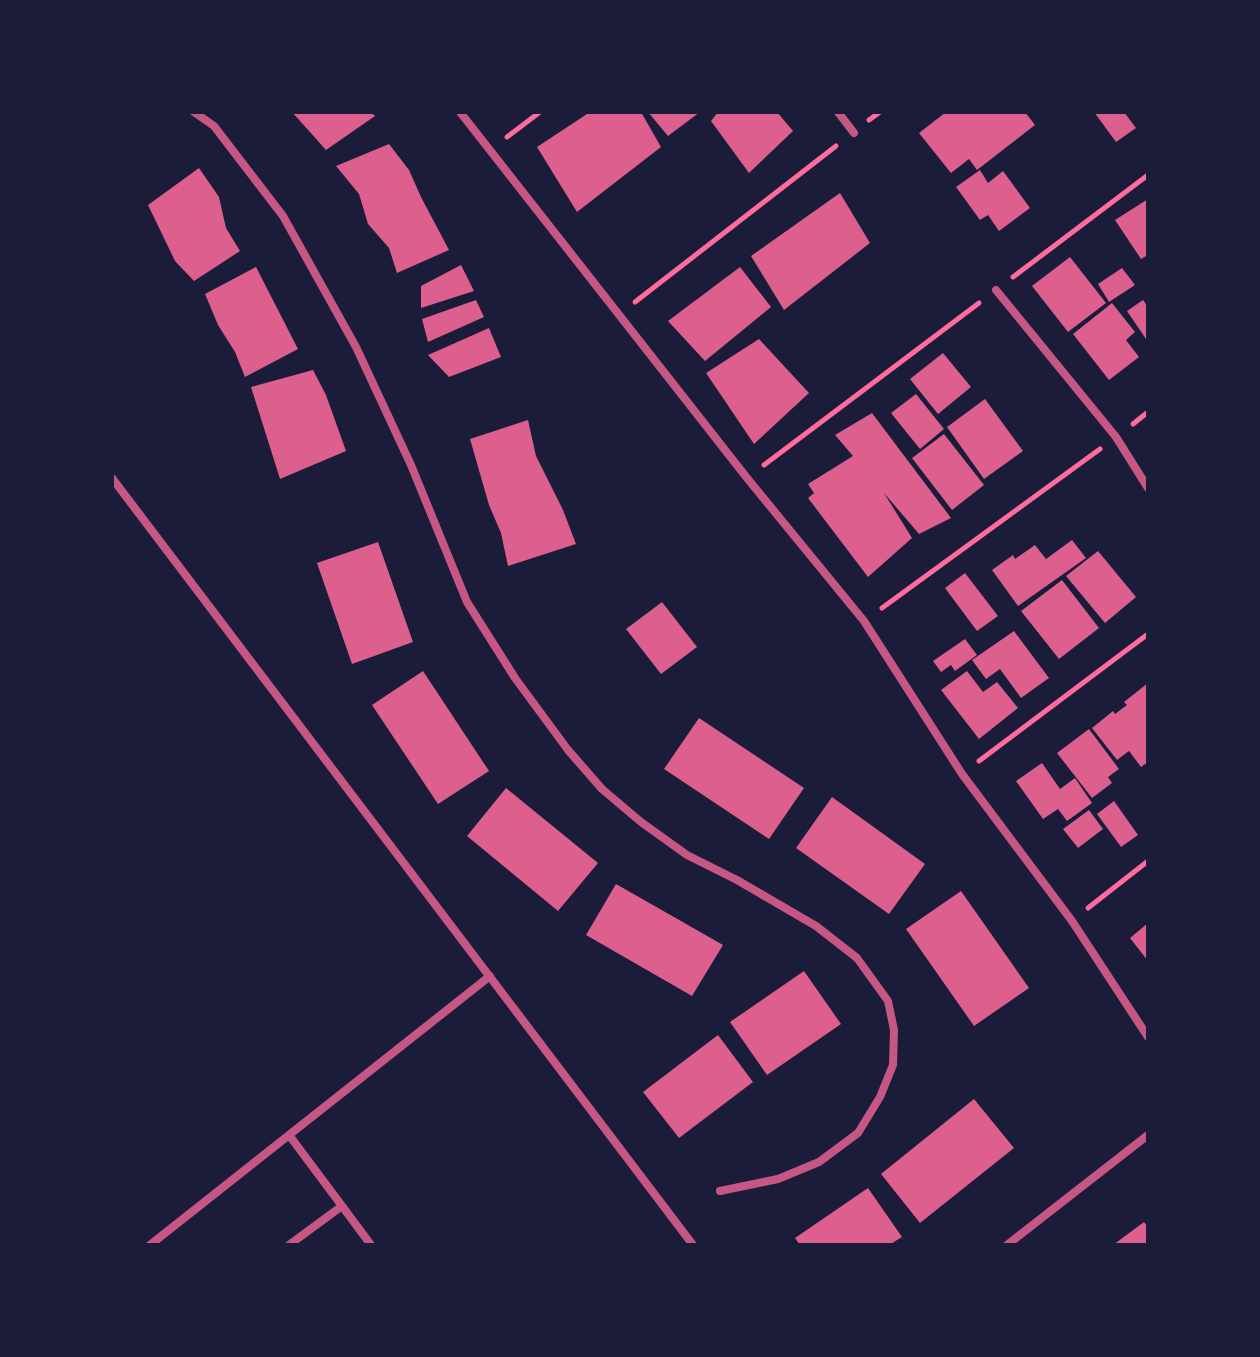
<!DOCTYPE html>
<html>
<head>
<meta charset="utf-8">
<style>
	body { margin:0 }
	#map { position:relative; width:1260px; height:1357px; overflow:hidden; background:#1b1b3a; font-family:Karla,sans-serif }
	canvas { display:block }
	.frame { position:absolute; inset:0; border:114px solid #1b1b3a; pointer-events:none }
</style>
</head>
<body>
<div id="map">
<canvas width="1260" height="1357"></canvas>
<div class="frame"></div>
</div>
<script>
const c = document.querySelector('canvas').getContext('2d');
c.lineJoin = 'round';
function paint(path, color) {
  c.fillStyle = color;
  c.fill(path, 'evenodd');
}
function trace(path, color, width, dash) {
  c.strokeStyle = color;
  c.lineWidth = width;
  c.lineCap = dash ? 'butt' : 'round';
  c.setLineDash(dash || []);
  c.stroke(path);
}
paint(new Path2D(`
	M292,112h79l4,4 -49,34z
	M590,112h51l20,35 -84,65 -40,-65z
	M648,112h52l-32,24z
	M718,112h59l16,19 -44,42 -38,-52z
	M946,112h79l10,13 -58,45 -8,-11 -18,14 -32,-40z
	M1094,112h30l12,16 -20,14z
	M389,144l20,26 12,27 28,53 -52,23 -8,-25 -21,-24 -9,-30 -23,-28z
	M199,168l20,29 7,31 14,23 -46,30 -19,-20 -27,-56z
	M980,170l8,13 15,-12 27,37 -31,23 -11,-16 -8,5 -24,-33z
	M840,193l30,50 -86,67 -33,-54z
	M1148,199v56l-7,4 -26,-39z
	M1070,257l36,46 -38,29 -36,-46z
	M461,265l13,26 -53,17v-22z
	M256,267l42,82 -53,28 -10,-25 -17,-27 -13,-31z
	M740,267l31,40 -66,54 -37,-40z
	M1122,268l13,17 -26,17 -11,-18z
	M476,300l8,17 -56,25 -6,-23z
	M1143,300l5,7v35l-21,-31z
	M1112,303l23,29 -9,8 13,17 -30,23 -36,-46z
	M489,328l12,29 -52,20 -21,-22z
	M759,339l50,54 -55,51 -48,-71z
	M943,353l28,34 -33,27 -28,-35z
	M313,370l13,25 20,56 -66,28 -29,-92z
	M916,394l28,35 -24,20 -29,-36z
	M985,399l38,52 -39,28 -37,-52z
	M872,413l79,105 -32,16 -35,-41 28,45 -44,39 -60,-79 6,-5 -6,-9 45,-28 -18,-21z
	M528,420l8,36 27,54 13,34 -68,22 -7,-33 -12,-28 -19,-66z
	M944,434l40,51 -32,25 -40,-52z
	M1072,540l14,18 -68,48 -26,-36 21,-15 2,4 20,-14 11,14z
	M378,542l35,100 -61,22 -35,-101z
	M1098,551l38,46 -31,26 -39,-47z
	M965,573l33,43 -21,15 -32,-43z
	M1062,580l37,48 -40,31 -38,-48z
	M662,602l35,45 -36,27 -35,-45z
	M1014,631l35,47 -28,20 -21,-29 -14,10 -14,-19z
	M965,639l12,16 -22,16 -4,-6 -10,7 -8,-11z
	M423,671l66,100 -51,33 -66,-99z
	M967,671l16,21 14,-10 21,26 -39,31 -38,-49z
	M1148,683v79l-7,5 -12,-16 -12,9 -25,-32 21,-17 2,3 12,-9 -3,-3z
	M699,718l105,70 -35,51 -105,-70z
	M1089,729l30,40 -11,8 4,6 -20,15 -35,-45z
	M1042,763l18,26 15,-11 17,25 -25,18 -9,-12 -15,10 -27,-38z
	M506,788l92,75 -40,48 -91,-75z
	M832,797l93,67 -36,50 -93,-66z
	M1114,801l24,34 -17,12 -24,-33z
	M1089,810l14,19 -25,19 -15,-19z
	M616,884l107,61 -31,51 -106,-61z
	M961,891l68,97 -55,38 -68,-97z
	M1148,923v38l-18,-23z
	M804,971l37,53 -74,51 -37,-53z
	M718,1035l35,47 -74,56 -36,-46z
	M974,1099l40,49 -94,75 -39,-49z
	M868,1188l34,49 -13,8h-89l-5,-7z
	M1144,1222l4,5v18h-35z`), '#dd5f8e');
trace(new Path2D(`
	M869,120l11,-8
	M507,137l33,-25
	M1013,277l135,-102
	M635,302l201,-156
	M1133,424l15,-12
	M764,465l215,-162
	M882,608l218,-159
	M979,761l169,-127
	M1088,908l60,-47`), '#ff6b9d', 5);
trace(new Path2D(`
	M194,112l20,14 69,90 73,131 55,118 56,137 48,76 53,72 34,39 39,33 46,33 50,25 79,46 41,32 31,43 6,29 -1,35 -13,32 -22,36 -39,29 -41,17 -58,12
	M460,112l287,366 117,143 98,153 110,147 76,116
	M838,112l16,21
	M996,290l120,147 32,51
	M112,478l581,767
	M289,1135l53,71
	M150,1245l340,-269
	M289,1245l53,-39 29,39
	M1007,1245l141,-110`), '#c65784', 8);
</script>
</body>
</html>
